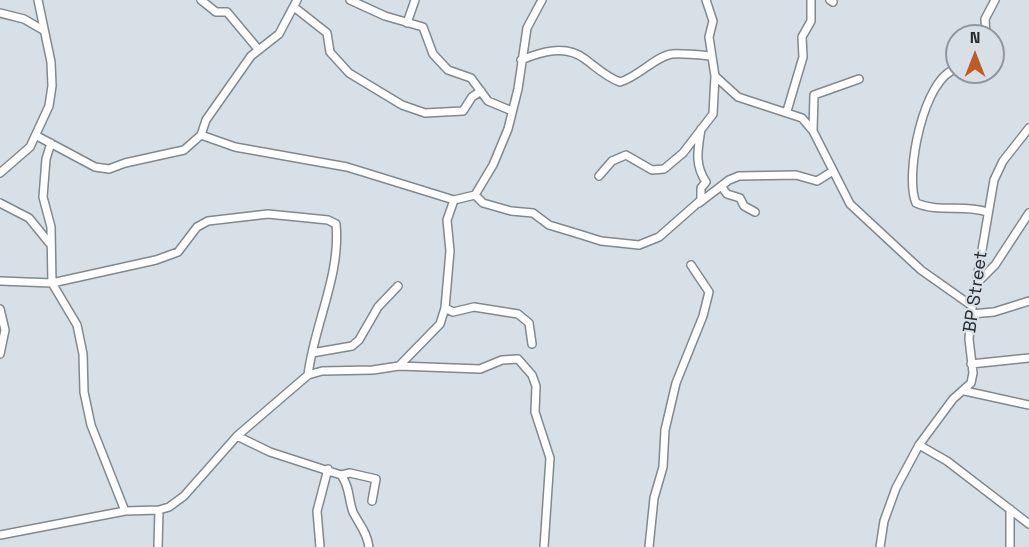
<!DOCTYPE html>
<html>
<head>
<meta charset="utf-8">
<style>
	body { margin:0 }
	#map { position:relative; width:1029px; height:547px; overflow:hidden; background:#d8e0e7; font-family:"Space Grotesk",sans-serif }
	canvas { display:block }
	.north { position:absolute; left:945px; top:24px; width:60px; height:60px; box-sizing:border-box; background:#d8e0e7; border:2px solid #91979d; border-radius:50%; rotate:0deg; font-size:16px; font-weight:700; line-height:24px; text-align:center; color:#272a2d }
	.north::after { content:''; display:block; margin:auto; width:21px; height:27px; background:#bf5b25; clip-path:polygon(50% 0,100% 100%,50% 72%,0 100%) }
</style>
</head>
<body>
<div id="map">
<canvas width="1029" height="547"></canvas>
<div class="north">N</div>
</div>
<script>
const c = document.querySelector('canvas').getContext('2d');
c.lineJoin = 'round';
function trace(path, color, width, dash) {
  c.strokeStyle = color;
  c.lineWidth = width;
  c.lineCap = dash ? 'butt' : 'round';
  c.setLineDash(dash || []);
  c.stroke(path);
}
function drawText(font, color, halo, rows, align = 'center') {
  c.font = font + ' "Space Grotesk",sans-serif';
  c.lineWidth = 4.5;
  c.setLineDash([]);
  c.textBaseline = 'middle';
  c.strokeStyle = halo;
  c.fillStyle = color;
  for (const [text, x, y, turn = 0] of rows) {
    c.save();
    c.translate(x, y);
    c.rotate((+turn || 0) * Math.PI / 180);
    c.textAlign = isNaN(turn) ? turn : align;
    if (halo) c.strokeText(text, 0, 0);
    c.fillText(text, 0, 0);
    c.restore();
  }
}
const minor = new Path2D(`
	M201,0l15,12h11l31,37
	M350,0l35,16 38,11 10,27 15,16 23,8 17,23 24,10
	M706,0l7,21 -4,16 6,39 23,21 64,21 11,13 37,73 71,66 51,36
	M830,0l3,2
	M294,7l33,26 3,19 19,21 53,32 23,8 38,-2 9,-14 9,-6
	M0,13l24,6 19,11
	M407,23l8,-23
	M986,36l-1,-17 10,-19
	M521,60c20,-8 44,-16 64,-1 11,8 21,18 35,23 18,-5 36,-26 52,-28 7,-1 30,1 38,2
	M957,69c-33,6 -53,106 -41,134 23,10 49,1 71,9
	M787,111l16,-54 -1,-20 9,-16v-21
	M813,131l1,-36 45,-16
	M201,135l34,12 112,20 107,33 21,-5 18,-30 15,-36 10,-40 9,-61 15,-28
	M37,136l58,31 14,2 16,-6 59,-13 17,-15 5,-15 45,-64 28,-22 18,-34
	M51,143l-5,16 -3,38 8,30 1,56 25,42 6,29 1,38 7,33 34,86
	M0,173l30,-26 19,-41 3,-20 -1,-24 -13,-62
	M599,176l13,-15 14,-6 26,15 12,-1 19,-16 30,-39 2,-38
	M721,186l6,8 13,4 4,8 11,6
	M475,195l8,8 28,8 22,2 16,12 33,10 19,6 38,4 20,-8 42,-37v-12l5,-6c-12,-18 -8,-33 -5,-53
	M0,203l29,15 22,27
	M699,203l30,-23 10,-4 57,-1 21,6 16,-10
	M0,281l52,2 104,-23 22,-8 19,-25 11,-6 60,-7 60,6 8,4c5,51 -22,101 -28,151
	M976,284l19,-19 34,-52
	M445,308l8,4 21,-5 44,7 11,9 3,21
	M0,309l5,21 -5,24
	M971,314l23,-2 35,-11
	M312,353l40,-7 7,-6 19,-33 20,-21
	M971,364l58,-6
	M399,366l41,-42 5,-16 5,-57 -3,-31 7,-20
	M965,391l64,14
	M237,436l33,16 71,23c9,12 7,23 12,37 6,12 14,20 16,35
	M919,445l28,16 82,63
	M341,475l9,-2 26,6 -4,22
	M1010,509v38
	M0,535l125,-24 34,-1 10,-3 15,-11 53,-60 71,-61 14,-4 51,-1 26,-4 81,3 22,-9 16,-1 14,16 4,11 -1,26 15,46 -6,89
	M158,547l1,-37
	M320,547l-3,-36 11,-42
	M649,547l5,-49 9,-31 2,-37 11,-47 27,-67 6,-24 -18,-27
	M880,547l4,-26 12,-33 23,-43 34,-46 18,-16 2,-10 -4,-34 2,-25 23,-134 9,-19 26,-33`);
trace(minor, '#81898e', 10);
trace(minor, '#fff', 7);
drawText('18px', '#272a2d', '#d8e0e7', [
	["BP Street",976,292,-82]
]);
</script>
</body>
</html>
